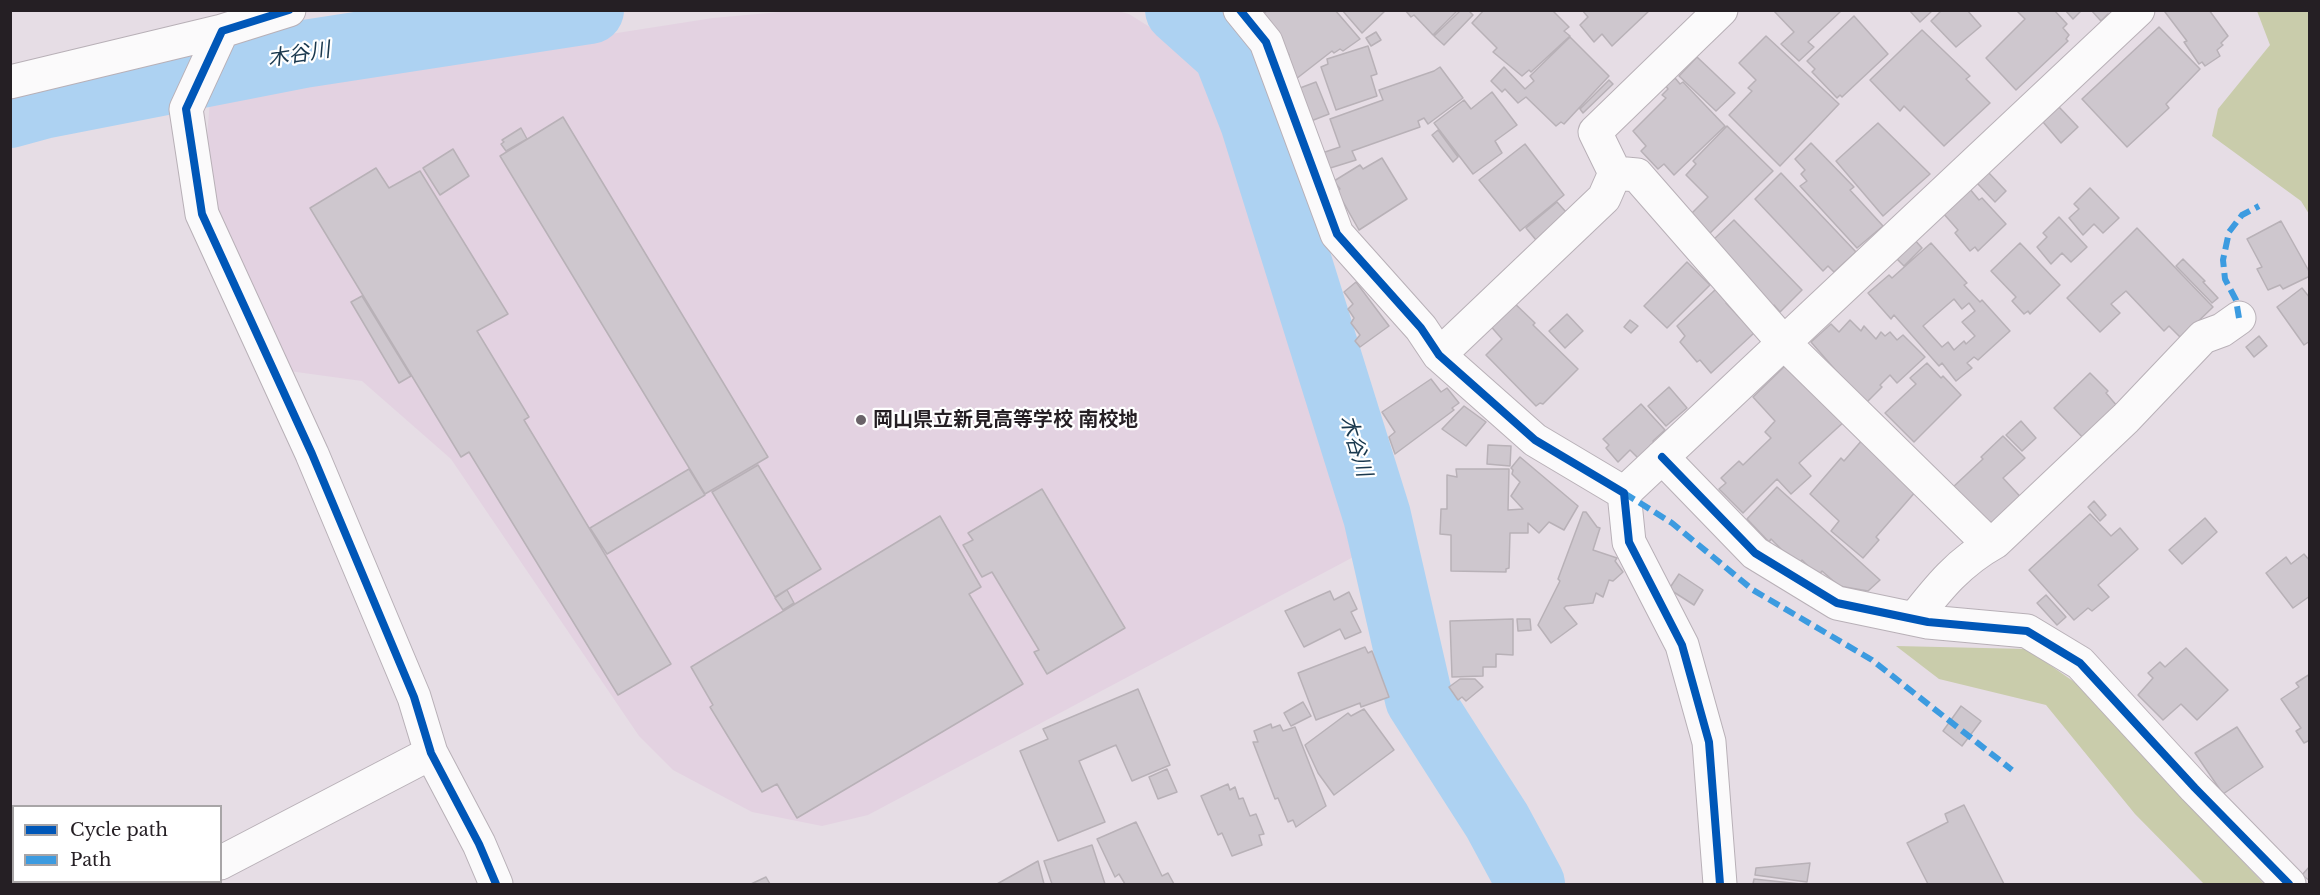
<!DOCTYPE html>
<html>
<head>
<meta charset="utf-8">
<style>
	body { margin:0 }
	#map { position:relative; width:2320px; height:895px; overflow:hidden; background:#e6dde5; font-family:"Libre Baskerville",serif }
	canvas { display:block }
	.frame { position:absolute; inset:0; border:12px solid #251f24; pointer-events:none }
	.legend { position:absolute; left:12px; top:805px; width:210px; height:78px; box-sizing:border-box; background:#fff; border:2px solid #a8a5a7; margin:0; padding:8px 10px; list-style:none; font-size:18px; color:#251f24 }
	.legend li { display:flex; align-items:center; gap:12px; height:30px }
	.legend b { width:30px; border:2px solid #a8a5a7 }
</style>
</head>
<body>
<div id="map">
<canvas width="2320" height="895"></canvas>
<div class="frame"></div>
<ul class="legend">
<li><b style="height:8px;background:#0057b8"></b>Cycle path</li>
<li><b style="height:8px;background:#3c9be0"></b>Path</li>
</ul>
</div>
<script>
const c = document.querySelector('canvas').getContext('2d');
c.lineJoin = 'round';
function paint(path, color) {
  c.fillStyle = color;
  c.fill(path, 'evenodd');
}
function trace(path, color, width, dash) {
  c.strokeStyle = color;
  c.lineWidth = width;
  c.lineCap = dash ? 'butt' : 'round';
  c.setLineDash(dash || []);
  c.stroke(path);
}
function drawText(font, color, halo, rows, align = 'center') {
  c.font = font + ' "Libre Baskerville","Noto Sans JP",serif';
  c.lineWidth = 4.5;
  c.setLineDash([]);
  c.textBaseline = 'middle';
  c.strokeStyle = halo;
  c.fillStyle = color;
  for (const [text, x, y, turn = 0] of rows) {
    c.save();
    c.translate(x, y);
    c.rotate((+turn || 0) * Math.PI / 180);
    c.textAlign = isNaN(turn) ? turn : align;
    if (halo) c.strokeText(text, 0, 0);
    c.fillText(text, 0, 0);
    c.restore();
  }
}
paint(new Path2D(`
	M802,10h312l15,4 62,39 29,57 70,229 69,215 -491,261 -46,11 -70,-14 -79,-42 -34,-34 -188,-277 -89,-78 -73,-10 -71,-160 -12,-59 4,-53 42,-9 461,-72z`), '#e3d2e1');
paint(new Path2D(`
	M2257,11h52v203l-8,-13 -89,-65 6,-27 52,-64z
	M1896,646l131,3 53,37 184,198h-60l-69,-70 -89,-109 -107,-26z`), '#c9ccab');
trace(new Path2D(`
	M1179,10l48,43 27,69 123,394 42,183 78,122 34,63
	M10,114l33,-9 261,-51 286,-44`), '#add2f2', 68);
const building = new Path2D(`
	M1268,10h67l25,29 -17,12 -3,-2 -6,4 -2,-2 -36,28 -9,-20 2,-4 -26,-41z
	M1342,10h44l-24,23z
	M1405,10h53l-25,25 -19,-20 -3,2z
	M1461,10h7l5,5 -29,30 -10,-9z
	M1484,10h68l17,17 -5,4 6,5 -39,36 -2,-2 -7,6 -29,-24 4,-4 -25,-25z
	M1582,10h68l-38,36 -10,-12 -8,8 -14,-17 8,-8z
	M1773,10h66l1,2 -32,30 6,5 -15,14 -18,-17 13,-12z
	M1909,10h24l-13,12z
	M1942,10h25l14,16 -25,21 -25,-26z
	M2016,10h38l13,14 -4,4 6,7 -3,4 2,2 -52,49 -30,-32 39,-39z
	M2065,10h17l-9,9z
	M2091,10h26l-7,7 -2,-3 -7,7z
	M2166,10h43l19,26 -7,7 2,2 -6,5 3,6 -15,10 -3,-4 -3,2 -15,-22 3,-1 -22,-29z
	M1854,16l34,38 -46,43 -2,-2 -3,3 -25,-26 3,-3 -8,-8z
	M2159,27l41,42 -34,35 3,4 -42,39 -45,-48z
	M1922,30l48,46 -4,3 24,24 -46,43 -40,-40 -4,5 -30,-31z
	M1376,32l5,8 -10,6 -5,-8z
	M1766,36l73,68 -59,62 -51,-51 23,-24 -4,-3 8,-8 -17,-17z
	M1570,37l39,39 -45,48 -3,-2 -5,4 -30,-29 -8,6 -13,-14 -3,3 -11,-11 13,-14 21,22 9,-8 -4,-5z
	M1368,46l9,28 -6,2 6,20 -41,14 -15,-43 7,-3 -1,-5z
	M1697,57l38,36 -19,18 -37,-35z
	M1440,67l23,31 -35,26 -4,-6 -6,3 2,6 -68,24 4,9 -29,9 -5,-16 18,-6 -10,-28 53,-19 -4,-10 55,-19z
	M1675,78l5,6 3,-2 42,44 -51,49 -10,-11 -6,5 -17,-18 5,-5 -13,-15 33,-33 -4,-3 6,-6 -2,-3z
	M1609,80l4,4 -30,29 -3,-4z
	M1316,82l13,32 -18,7 -11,-33z
	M1492,92l25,33 -22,16 7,12 -29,21 -39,-51 30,-23 7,9z
	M2059,107l19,20 -17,16 -18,-21z
	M563,117l205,340 -63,37 -205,-338z
	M1878,123l52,51 -47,42 -47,-55z
	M1727,126l46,45 -66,65 -19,-19 20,-20 -22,-22 10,-11 -3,-3z
	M521,128l6,11 -21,12 -5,-7 3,-2 -2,-2z
	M1438,130l20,27 -5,5 -21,-27z
	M1811,143l43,44 -4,3 33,36 -26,22 -57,-62 7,-5 -6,-7 4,-4 -10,-11z
	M1525,144l39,51 -44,36 -41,-51z
	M453,149l16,27 -29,19 -17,-27z
	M1382,158l25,41 -48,31 -22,-39 3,-2 -6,-8 26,-16 3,4z
	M376,168l13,20 31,-17 88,143 -31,17 52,86 -5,3 147,244 -53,31 -149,-243 -8,5 -151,-249z
	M1988,172l18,19 -11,11 -18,-19z
	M1781,173l75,79 -22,20 -6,-6 -5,5 -68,-72z
	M1969,188l10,12 3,-2 24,26 -28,27 -3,-4 -5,4 -15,-18 3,-3 -15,-17z
	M2090,188l29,30 -16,15 -9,-9 -11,11 -14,-17 10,-9 -5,-5z
	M1557,202l9,10 -30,28 -10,-12z
	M2059,217l28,30 -16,15 -9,-9 -11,11 -14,-17 10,-10 -4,-4z
	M1734,220l68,70 -22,22 -6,-7 -1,2 -62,-65z
	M2281,221l29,52v3l-27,13 -3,-4 -12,5 -11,-21 5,-2 -15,-28z
	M2137,228l76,79 -32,31 -12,-12 -5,5 -38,-40 -15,13 9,9 -20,19 -33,-34z
	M1913,238l9,10 -18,18 -10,-10z
	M1931,243l36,40 -3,2 16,17 2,-2 28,31 -32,29 -4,-3 -7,6 5,5 -16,13 -14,-18 -3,3 -45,-51 -3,4 -23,-26 21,-18 3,3zM1954,299l8,10 7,-6 6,8 -13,11 13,14 -9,8 -2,-3 -10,9 -6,-8 -6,5 -19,-21z
	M2020,243l40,42 -30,29 -2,-3 -4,3 -12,-13 4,-4 -25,-26z
	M2183,259l22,22 -2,1 15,16 -6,5 -36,-37z
	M1687,262l23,23 -43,43 -23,-22z
	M1356,282l33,44 -29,21 -5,-6 5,-6 -9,-12 3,-5 -6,-9 5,-5 -9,-12z
	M1717,288l12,13 -3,2 28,30 -43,40 -11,-13 -3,2 -17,-20 5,-6 -8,-10z
	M2302,288l8,10v43l-6,4 -27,-38z
	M362,296l49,80 -12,7 -48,-81z
	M1510,299l25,24 -2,2 45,44 -35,35 -3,-1 -4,3 -50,-51 16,-16 -15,-17z
	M1567,314l16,17 -18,17 -16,-17z
	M1630,320l8,6 -7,7 -7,-6z
	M1850,320l11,11 3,-5 12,13 5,-7 4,4 5,-4 7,8 6,-5 22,22 -28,26 -7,-8 -10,10 2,2 -17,17 -54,-62 20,-18 8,8z
	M2259,336l8,10 -13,11 -8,-10z
	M1790,361l56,59 -47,43 12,13 -20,18 -14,-15 -34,34 -24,-24 7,-6 -5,-5 18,-17 4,4 28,-27 -6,-6 10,-11 -22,-24z
	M1927,363l14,15 2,-2 18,19 -47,47 -29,-29 31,-29 -6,-6z
	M2090,373l18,18 -2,2 17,20 -33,32 -36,-37z
	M1431,379l10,13 6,-4 12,15 -7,5 2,2 -59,44 -6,-17 6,-5 -13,-20z
	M1669,387l18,21 -21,18 -18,-20z
	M1641,404l24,26 -12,11 2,3 -17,14 -8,-8 -12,12 -12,-14 3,-3 -6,-6z
	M1464,406l22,16 -20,24 -24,-17z
	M2021,421l15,17 -14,13 -16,-16z
	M2003,436l22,22 -22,20 25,27 -32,30 -44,-47 31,-29 -2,-2z
	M1863,439l54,51 -41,47 3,3 -16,18 -32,-27 8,-10 -29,-27 31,-36 3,3z
	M1488,445l23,1 -1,20 -23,-2z
	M1520,457l58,49 -14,24 -15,-8 -10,11 -11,-10v10h-18l-1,35 -3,1v3l-55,-1v-36l-11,-1 1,-25h6v-34l10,2 -1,-8h53l-1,41 15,-1 -12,-13 9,-14 -8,-8 1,-4 -2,-2z
	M758,465l63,104 -46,28 -63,-105z
	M689,469l16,26 -98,59 -17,-26z
	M1777,487l103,93 -12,11 -29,-5 -17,-15 -4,5 -16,-16 -5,5 -26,-26 -2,3 -22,-23z
	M1042,489l83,139 -78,46 -13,-22 5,-2 -47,-78 -10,5 -19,-32 10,-5 -5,-7z
	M2094,501l12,14 -6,6 -12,-14z
	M1583,512h3l11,15 3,1 -7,22 24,8 -2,3 8,11 -10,9 -4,-1 -6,17 -7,-4 -3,10 -27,3 -2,2 13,16 -26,19 -13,-18 22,-44 -2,-2z
	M2090,514l21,22 9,-8 18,21 -40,36 11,12 -17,14 -4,-3 -14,12 -45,-50z
	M940,516l41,71 -12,7 54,90 -226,134 -20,-34 -15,8 -52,-85 3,-2 -22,-38z
	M2205,518l12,14 -35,32 -13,-14z
	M2304,554l6,7v35l-17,12 -27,-35 20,-16 5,7z
	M1679,574l24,16 -9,15 -25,-16z
	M787,590l7,13 -11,7 -8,-12z
	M1330,591l4,9 15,-8 8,17 -6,3 10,20 -16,7 -5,-10 -36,18 -19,-36z
	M2046,595l20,22 -9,8 -20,-22z
	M1513,619v36l-17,-1v13h-13v9l-31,1 -2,-56z
	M1517,619h13l1,11 -13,1z
	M1365,647l3,6 4,-2 17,46 -28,10 -1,-4 -44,17 -18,-47z
	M2186,648l42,42 -31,30 -16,-16 -18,16 -25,-25 15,-17 -5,-5 12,-11 5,5z
	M2310,674v66l-6,3 -8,-12 5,-3 -20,-29 18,-12 -3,-4z
	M1460,679h15l8,8 -17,14 -4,-4 -4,3 -9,-13z
	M1138,689l32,76 -38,16 -16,-36 -37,16 26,61 -47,19 -38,-90 28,-12 -5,-10z
	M1303,702l8,14 -20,10 -7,-13z
	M1961,706l20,15 -19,25 -19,-15z
	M1364,709l30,41 -60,45 -16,-22 -13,-28 43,-32 3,3z
	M1271,724l1,4 8,-3 3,6 12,-4 31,79 -30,21 -3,-7 -5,2 -10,-24 -3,1 -22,-57h5l-4,-11z
	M2237,727l26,40 -40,27 -28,-41z
	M1167,769l10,23 -19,7 -9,-22z
	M1228,784l2,6 5,-3 4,12 4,-1 7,18 6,-2 8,20 -5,1 3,10 -30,11 -10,-23 -4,2 -17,-39z
	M1964,805l40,79h-76l-21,-41 41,-21 -3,-8z
	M1136,822l26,54 6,-3 6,11h-49l-6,-10 -4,3 -18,-38z
	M1092,845l13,39h-53l-8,-23z
	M1038,861l6,23h-47z
	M1810,863l-3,19 -52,-7 1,-7z
	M2310,866v15l-8,-6z
	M766,877l4,7h-19z
	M1754,879l47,5h-48z`);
paint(building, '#cec7ce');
trace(building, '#b8b1b7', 1.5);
const minor = new Path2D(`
	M289,10l-67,21 -36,78 16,105 110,240 102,243 17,56 48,91 17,40
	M1240,10l26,32 71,192 84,94 18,27 96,85 89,53
	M10,82l212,-51
	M1615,173l22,2 147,168 206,202
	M1439,355l165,-157 11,-25 -20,-41 126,-122
	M1662,457l93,96 82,50 91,19 99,9 53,32 115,125 94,96
	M1624,493l514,-483
	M1624,493l5,49 53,103 27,97 11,142
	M1914,619c25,-32 45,-57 81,-77l131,-124 77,-81 19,-7 17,-12
	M220,863l211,-110
	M177,884l6,-2`);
trace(minor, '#b8b0b7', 35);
trace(minor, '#fbfafb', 33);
trace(new Path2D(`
	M2239,318l-3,-18 -11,-21 -2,-19 6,-28 13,-17 17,-9
	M1624,493l48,30 81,67 119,70 140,110`), '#3c9be0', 6, [12, 6]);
trace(new Path2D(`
	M289,10l-67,21 -36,78 16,105 110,240 102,243 17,56 48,91 17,40
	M1240,10l26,32 71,192 84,94 18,27 96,85 89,53 5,49 53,103 27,97 11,142
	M1662,457l93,96 82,50 91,19 99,9 53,32 115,125 94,96`), '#0057b8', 8);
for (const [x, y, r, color] of [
	[861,420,6,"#696268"]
]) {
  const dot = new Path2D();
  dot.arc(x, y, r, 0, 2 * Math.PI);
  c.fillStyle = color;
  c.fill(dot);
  trace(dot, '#fff', 2);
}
drawText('bold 20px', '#251f24', '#fff', [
	["岡山県立新見高等学校 南校地",873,420]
], 'left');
drawText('italic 21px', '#19384e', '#fff', [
	["木谷川",299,55,-9],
	["木谷川",1355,446,73]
]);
</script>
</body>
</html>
